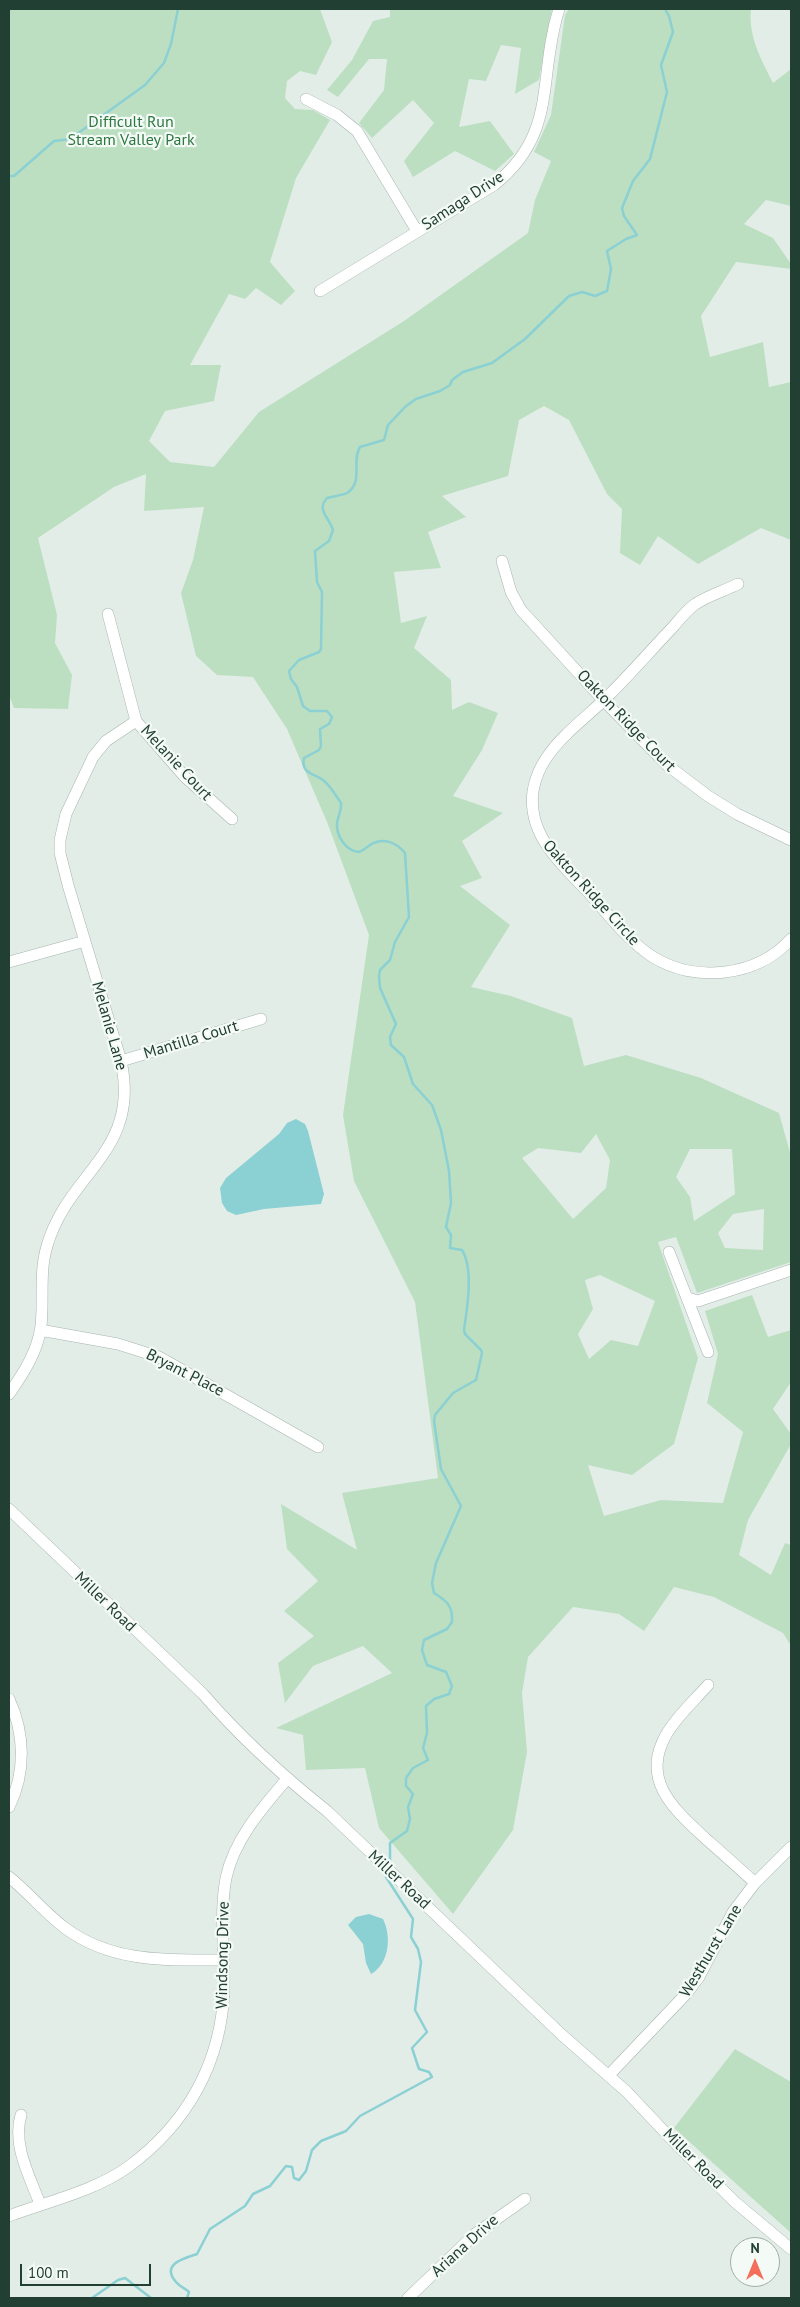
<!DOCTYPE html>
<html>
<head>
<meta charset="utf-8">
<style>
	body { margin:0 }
	#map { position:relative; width:800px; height:2307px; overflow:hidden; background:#e3ede8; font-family:"PT Sans",sans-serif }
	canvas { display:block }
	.frame { position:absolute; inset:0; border:10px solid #223f34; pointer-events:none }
	.north { position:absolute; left:730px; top:2237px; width:50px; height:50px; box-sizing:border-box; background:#f4faf6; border:1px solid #a0afa8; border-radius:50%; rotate:0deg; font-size:14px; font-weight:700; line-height:20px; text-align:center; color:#223f34 }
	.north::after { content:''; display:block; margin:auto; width:18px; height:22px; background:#f46e5b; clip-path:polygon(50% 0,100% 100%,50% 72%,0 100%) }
	.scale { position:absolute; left:20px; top:2264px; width:131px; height:22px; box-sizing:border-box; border:2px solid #223f34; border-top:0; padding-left:6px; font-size:15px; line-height:18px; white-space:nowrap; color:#223f34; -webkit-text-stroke:4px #f4faf6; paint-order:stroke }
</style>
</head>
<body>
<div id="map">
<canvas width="800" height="2307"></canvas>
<div class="frame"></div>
<div class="north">N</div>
<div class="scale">100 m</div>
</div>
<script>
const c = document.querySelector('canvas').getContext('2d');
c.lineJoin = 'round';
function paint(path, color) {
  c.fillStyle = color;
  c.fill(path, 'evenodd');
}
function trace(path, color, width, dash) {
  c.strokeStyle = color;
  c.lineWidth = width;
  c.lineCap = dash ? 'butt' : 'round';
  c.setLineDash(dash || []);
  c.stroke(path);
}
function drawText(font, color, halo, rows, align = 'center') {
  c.font = font + ' "PT Sans",sans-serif';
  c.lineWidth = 4.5;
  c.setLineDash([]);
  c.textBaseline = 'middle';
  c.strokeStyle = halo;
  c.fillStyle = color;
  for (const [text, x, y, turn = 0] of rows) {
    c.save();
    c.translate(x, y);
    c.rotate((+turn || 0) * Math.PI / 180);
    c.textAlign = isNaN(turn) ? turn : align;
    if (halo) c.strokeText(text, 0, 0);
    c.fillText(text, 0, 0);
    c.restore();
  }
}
paint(new Path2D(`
	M9,9h311l12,33 -16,33 -16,-4 -13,10 -2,17 10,11 18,1 17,10 -34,58 -26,84 25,29 -14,14 -25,-17 -11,11 -16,-5 -39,71h31l-7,36 -49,10 -16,30 21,21 44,5 45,-55 145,-91 124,-88 7,-33 16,-39 -17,-9 17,-37 14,-100 4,-6h182c-3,27 10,50 22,74l18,-14v137l-25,-6 -22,24 29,14 18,26v5l-55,-7 -35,54 9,41 53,-15 6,45 22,-5v158l-30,-12 -63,36 -40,-28 -18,29 -20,-12 2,-44 -15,-15 -38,-74 -25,-14 -25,14 -11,56 -66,20 24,21 -38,15 13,36 -47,4 7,51 26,-7 -13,32 37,32 1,30 17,-8 29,11 -16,37 -29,46 50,17 -41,28 20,37 -22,8 50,39 -39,62 40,9 61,22 12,48 42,-11 75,23 78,35 12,43v106l-94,31 -21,-56 -18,5 40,116 -24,86 -42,31 -44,-10 16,51 57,-16 62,3 20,-71 -36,-29 11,-49 -13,-43 47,-16 16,42 23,-7v52l-18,27 18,25v10l-43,76 -9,35 32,20 14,-32 6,2v101l-8,-13 -69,-36 -40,-10 -30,44 -25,-17 -46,-7 -45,50 -6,36 5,59 -14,78 -60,84 -74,-86 -14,-60 -59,2 -3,-35 -27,-7 116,-55 -29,-27 -50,20 -28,37 -7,-40 36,-27 -30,-25 34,-30 -31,-32 -6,-45 76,46 -15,-57 96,-15 -23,-176 -61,-121 -11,-66 26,-180 -42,-113 -40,-93 -34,-52 -36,-2 -21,-19 -15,-63 12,-33 11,-53 -60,4 2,-37 -32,13 -76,51 19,77 -2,28 17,32 -4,34 -54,-1 -5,-13zM596,1134l14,26 -4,28 -33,31 -51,-61 16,-10 43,5zM690,1149h42l3,45 -41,27 -4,-24 -14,-20zM764,1209l-1,41 -38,-2 -7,-15 15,-19zM600,1275l55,26 -17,45 -27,-6 -22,19 -11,-25 15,-25 -8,-29z
	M390,9h162l-13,71 -24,14 6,-46 -20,-3 -15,36 -17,-2 -10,48 31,-6 24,33 -19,17 -40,-20 -42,26 -9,-16 30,-38 -21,-23 -41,38 -13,-15 25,-33 3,-31h-18l-31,38 -11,-7 25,-30 21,-39 17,-4z
	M735,2049l56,33v151l-117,-105z`), '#bcdfc1');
paint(new Path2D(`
	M296,1119l9,5 3,7 16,63 -3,10 -57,5 -28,6 -9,-4 -5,-8 -2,-15 6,-10 53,-44 8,-11z
	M369,1914l14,5c9,18 6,45 -12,55l-5,-11 -3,-19 -15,-19 8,-8z`), '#8bd0d3');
trace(new Path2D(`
	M9,176h5l40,-35 16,-2 75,-54 19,-22 7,-19 7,-35
	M390,1862v-19l17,-12 3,-12 -2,-12 5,-13 -7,-8v-8l7,-10 15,-8 -5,-12 4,-15 -1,-27 8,-7 15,-5 3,-8 -6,-14 -19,-7 -5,-15 2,-10 23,-11 5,-7c1,-16 -5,-21 -18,-29l-2,-10 4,-20 25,-57 -20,-37 -7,-48 1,-6 18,-22 23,-13 6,-27 -1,-3 -16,-16 -1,-4c3,-21 10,-61 -2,-80l-12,-2 1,-13 -5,-8 5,-24 -2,-32 -8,-41 -9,-25 -19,-21 -9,-27 -13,-12 -1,-8 6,-13 -16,-36 -1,-12 1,-6 10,-10 5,-18 14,-25 -4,-64c-9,-11 -22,-16 -35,-8 -4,3 -6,5 -11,7 -13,-1 -23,-16 -22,-29 1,-7 5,-13 4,-20 -5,-7 -11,-18 -18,-23 -8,-6 -23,-7 -19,-22l15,-8 2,-4 -1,-17 9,-5 3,-7 -5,-6h-17l-7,-5 -6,-19 -6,-8 -2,-8 10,-11 20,-8 2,-3 1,-57 -5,-10 -2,-31 14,-10 4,-11c-4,-13 -17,-20 -6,-32 6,-2 14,-2 20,-5 17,-11 4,-32 13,-46l24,-7 4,-15 18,-19 10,-7 24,-8 10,-6 2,-5 11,-8 29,-9 33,-24 44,-43 13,-4 13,4 12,-5 4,-22 -4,-18 19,-12 11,-4 -13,-19 -2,-8 11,-27 17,-22 17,-67 -6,-27 12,-33 -4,-16 -4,-7
	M92,2298l26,-18 7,-2 26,20
	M187,2298l2,-6c-4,-4 -9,-5 -13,-10 -16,-18 9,-24 21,-28l13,-25 35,-23 8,-12 17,-8 16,-20 6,1 2,11 5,2 7,-9 6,-21 9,-9 25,-10 14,-15 72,-39 -3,-5 -10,-3 -7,-21 15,-16 -12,-22 6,-48 -3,-13 -7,-12 2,-18 -27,-42`), '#8bd0d3', 2.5);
const minor = new Path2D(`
	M306,99l31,16 20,16 60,100
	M320,291l174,-106c65,-52 43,-107 65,-176
	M502,561l9,31 10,18 83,91 63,64 41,31 29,18 54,26
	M738,584c-14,7 -32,12 -44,21 -8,6 -15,15 -21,22 -21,22 -41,45 -62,66 -20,21 -47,39 -64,64 -7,10 -12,22 -14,34 -6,44 28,73 56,102 19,21 39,48 64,64 42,26 104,20 138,-18
	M108,614l28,107 49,56 47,42
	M9,962l76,-21
	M121,1061l140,-42
	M669,1252l39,100
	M688,1298l10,3 93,-31
	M40,1330l78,14 41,13 159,90
	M9,1394c14,-20 29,-43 32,-68 3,-27 -2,-54 6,-80 21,-74 94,-94 74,-185l-53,-176 -8,-32v-13l6,-26 27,-57 13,-16 30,-20
	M9,1509l194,185c38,44 80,82 124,117l235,224 65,57 50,53 58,57 56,47
	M708,1685c-14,16 -32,32 -42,50 -26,46 9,75 40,104 17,15 33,29 49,44
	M9,1699c16,35 17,73 0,108
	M9,1877c20,16 36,36 56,51 47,35 102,32 157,32
	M609,2075l78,-82 12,-16 34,-65 22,-29 36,-36
	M21,2115c-9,30 9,62 19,89
	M9,2216c37,-14 86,-25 119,-49 59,-43 94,-105 96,-179 1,-37 -5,-73 2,-110 8,-38 36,-70 61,-99
	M408,2298l67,-64 50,-35`);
trace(minor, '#a5b5ae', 12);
trace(minor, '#fff', 11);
drawText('16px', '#2c7740', '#f4faf6', [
	["Difficult Run",131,122],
	["Stream Valley Park",131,140]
]);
drawText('16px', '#223f34', '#f4faf6', [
	["Samaga Drive",463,201,-33],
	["Oakton Ridge Court",626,721,46],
	["Melanie Court",176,763,47],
	["Oakton Ridge Circle",591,893,48],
	["Melanie Lane",109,1026,74],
	["Mantilla Court",191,1040,-17],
	["Bryant Place",185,1373,27],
	["Miller Road",105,1602,44],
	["Miller Road",399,1880,43],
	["Westhurst Lane",711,1951,-59],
	["Windsong Drive",223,1955,-89],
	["Miller Road",693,2159,45],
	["Ariana Drive",465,2246,-42]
]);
</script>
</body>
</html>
